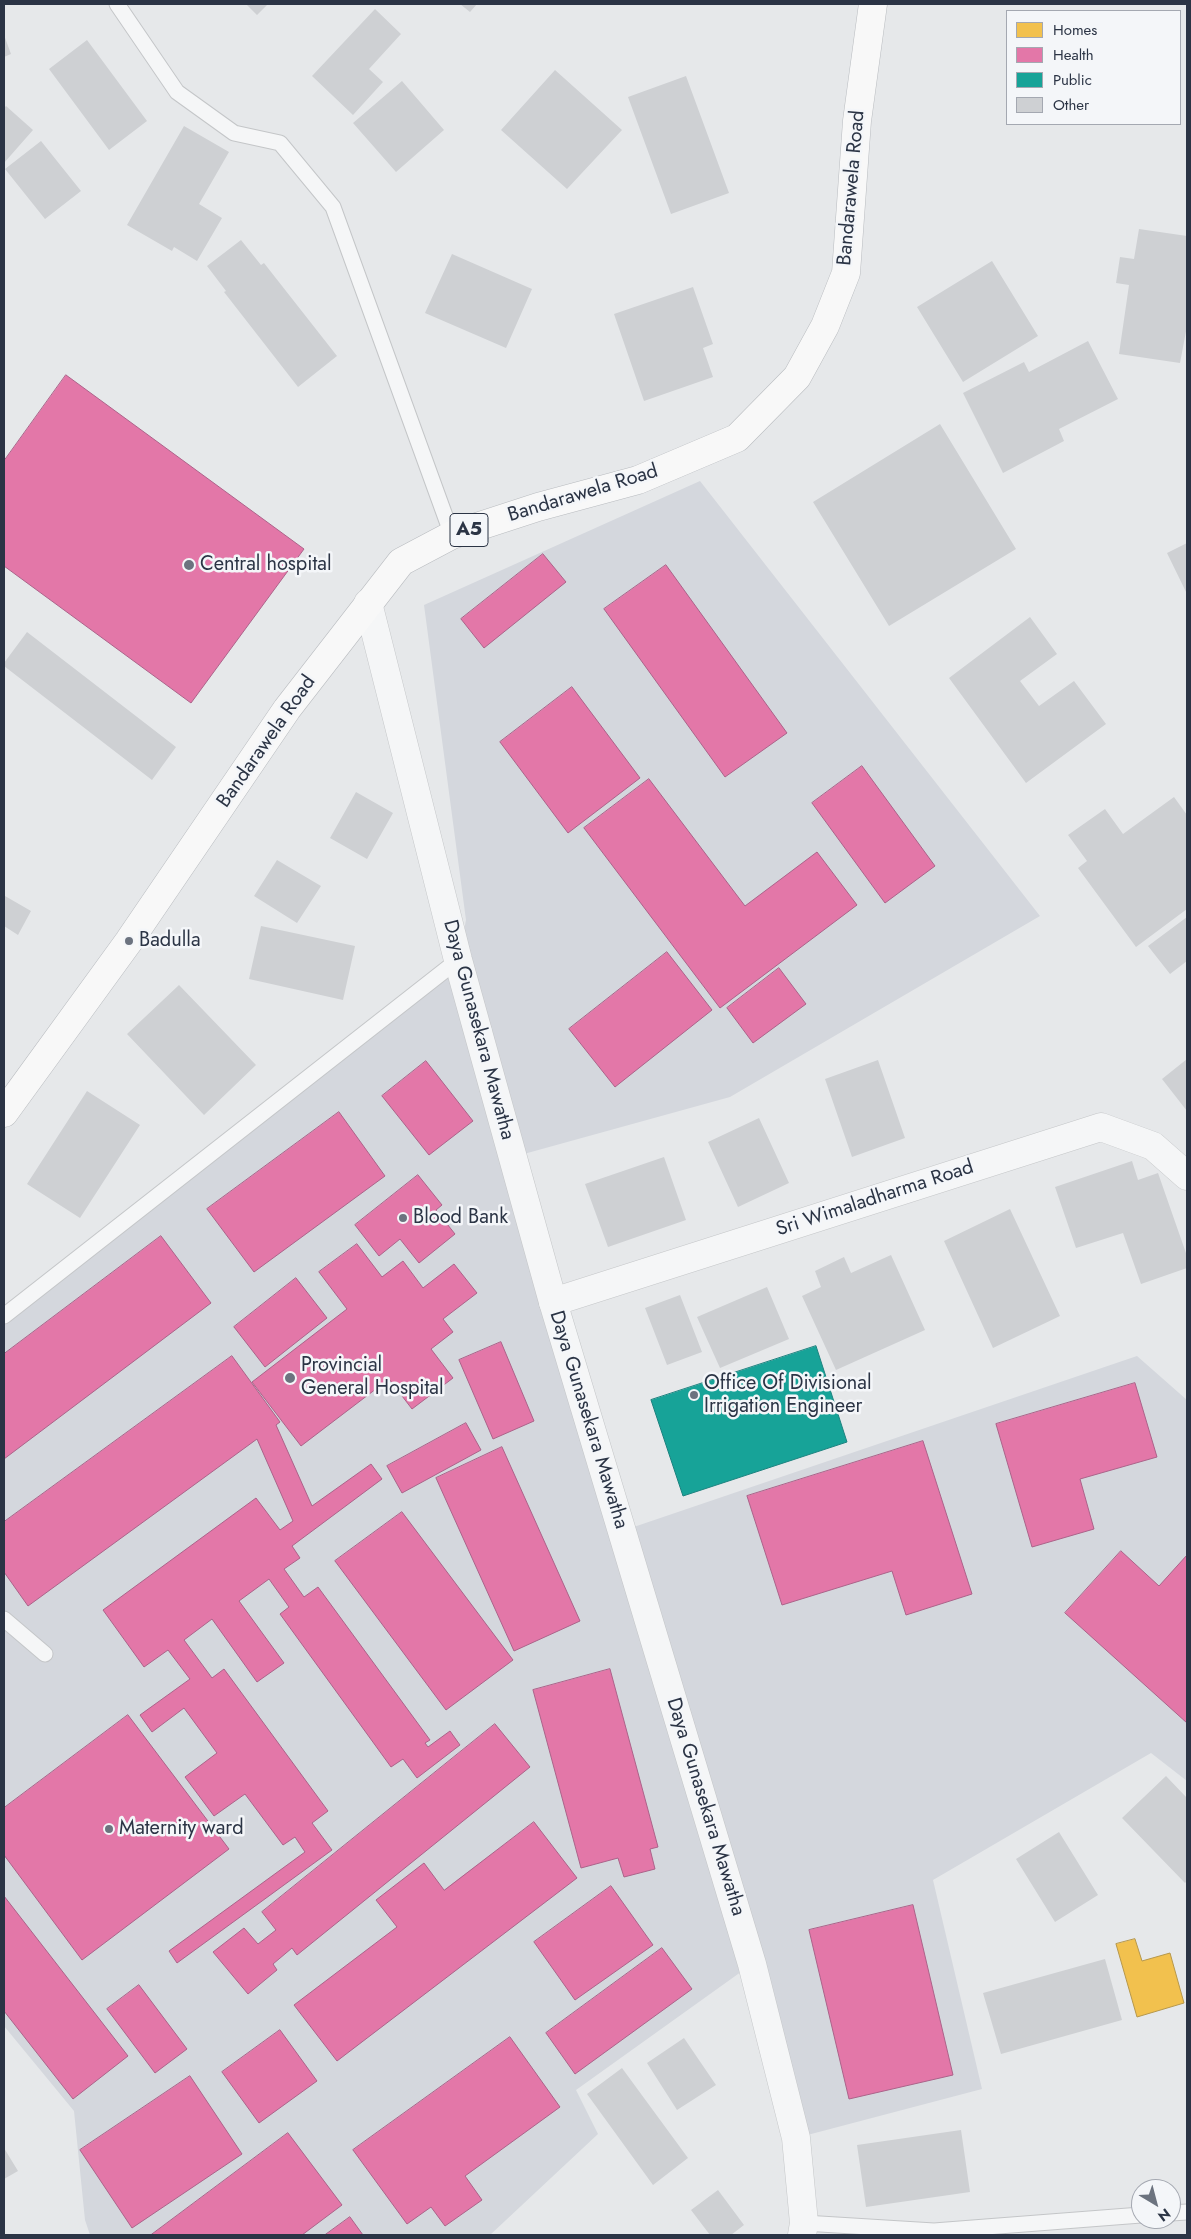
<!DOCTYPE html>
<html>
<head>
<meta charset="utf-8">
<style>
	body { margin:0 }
	#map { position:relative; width:1191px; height:2239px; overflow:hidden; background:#e6e8ea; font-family:Jost,sans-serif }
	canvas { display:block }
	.frame { position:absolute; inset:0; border:5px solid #2b3445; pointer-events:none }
	.legend { position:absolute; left:1006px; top:10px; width:175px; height:115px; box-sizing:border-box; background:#f4f6f9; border:1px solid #a4a8b1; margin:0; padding:6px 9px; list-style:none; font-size:15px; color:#2b3445 }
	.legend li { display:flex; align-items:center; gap:10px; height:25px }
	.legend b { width:25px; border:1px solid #a4a8b1 }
	.north { position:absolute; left:1131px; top:2179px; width:50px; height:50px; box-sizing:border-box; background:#f4f6f9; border:1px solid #a4a8b1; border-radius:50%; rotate:143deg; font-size:14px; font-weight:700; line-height:20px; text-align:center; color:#2b3445 }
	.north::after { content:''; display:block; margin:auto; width:18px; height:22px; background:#6c737f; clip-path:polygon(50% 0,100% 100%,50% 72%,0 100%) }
</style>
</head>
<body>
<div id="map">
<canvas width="1191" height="2239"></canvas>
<div class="frame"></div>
<ul class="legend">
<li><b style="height:14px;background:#f2c14e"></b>Homes</li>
<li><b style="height:14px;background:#e377a8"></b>Health</li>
<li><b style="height:14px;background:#17a398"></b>Public</li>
<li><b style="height:14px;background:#ced0d3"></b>Other</li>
</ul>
<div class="north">N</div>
</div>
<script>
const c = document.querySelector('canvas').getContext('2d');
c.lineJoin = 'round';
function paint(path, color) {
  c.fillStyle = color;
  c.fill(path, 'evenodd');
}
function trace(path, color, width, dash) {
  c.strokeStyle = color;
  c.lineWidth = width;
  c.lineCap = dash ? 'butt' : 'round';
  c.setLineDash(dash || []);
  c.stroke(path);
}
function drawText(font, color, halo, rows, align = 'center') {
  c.font = font + ' Jost,sans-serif';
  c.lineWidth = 5;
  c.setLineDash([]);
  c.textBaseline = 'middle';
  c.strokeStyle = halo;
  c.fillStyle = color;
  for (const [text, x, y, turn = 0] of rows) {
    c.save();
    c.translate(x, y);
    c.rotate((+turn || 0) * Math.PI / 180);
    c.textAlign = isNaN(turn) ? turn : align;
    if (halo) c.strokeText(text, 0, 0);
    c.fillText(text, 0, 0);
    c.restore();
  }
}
paint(new Path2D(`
	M700,481l340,435 -310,181 -217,60 109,374 515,-175 50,44v381l-36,-28 -218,127 49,209 -186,49 -44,-174 -176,126 22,44 -108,101h-400l-5,-15 -11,-109 -70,-85v-710l454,-356 8,-40 -42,-315z`), '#d4d7dd');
const homes = new Path2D(`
	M1135,1939l7,22 28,-8 14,50 -47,14 -21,-73z`);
paint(homes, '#f2c14e');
trace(homes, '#b6974b', 1);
const health = new Path2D(`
	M66,375l238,174 -113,154 -187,-137v-105z
	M543,554l23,28 -82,66 -23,-29z
	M666,565l121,168 -62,44 -121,-168z
	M572,687l68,91 -72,55 -68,-91z
	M862,766l73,100 -50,37 -73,-100z
	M649,779l96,127 72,-54 40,53 -137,103 -136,-180z
	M667,952l45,58 -97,77 -46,-58z
	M779,968l27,36 -53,39 -26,-35z
	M426,1061l47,60 -44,34 -47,-59z
	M339,1112l46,64 -131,96 -47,-63z
	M418,1175l24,30 -6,5 19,24 -36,29 -19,-24 -21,17 -24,-31z
	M161,1236l50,67 -207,156v-105z
	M357,1244l25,33 21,-16 20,27 31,-24 23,29 -34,26 10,13 -22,17 22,29 -41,31 -23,-30 -88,67 -49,-64 95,-73 -28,-37z
	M296,1278l31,40 -62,49 -31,-40z
	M501,1342l33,79 -41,18 -34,-79z
	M232,1356l48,66 -4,3 36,81 59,-42 11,15 -90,67 8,12 -16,11 20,28 14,-10 112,153 -5,3 3,4 22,-16 10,14 -43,33 -14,-19 -12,8 -111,-153 9,-7 -20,-28 -30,22 45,62 -27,19 -45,-63 -28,21 28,38 12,-9 104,142 -16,12 20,27 -155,113 -8,-12 136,-99 -10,-15 -12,8 -38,-51 -31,22 -29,-39 32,-24 -33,-45 -32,24 -12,-17 50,-36 -22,-29 -24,17 -41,-57 153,-112 24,32 13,-9 -36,-82 -229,167 -24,-34v-50z
	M1135,1383l22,74 -77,22 14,50 -62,18 -36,-123z
	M466,1423l15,27 -79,43 -15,-27z
	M923,1441l49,153 -66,21 -14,-44 -110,34 -35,-109z
	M502,1447l78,174 -66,30 -78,-173z
	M402,1512l111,148 -67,50 -111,-149z
	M1121,1551l38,35 28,-31v168l-122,-110z
	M610,1669l48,178 -8,2 5,20 -31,8 -6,-19 -37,10 -48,-178z
	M128,1715l101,134 -147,111 -78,-105v-47z
	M495,1724l35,43 -233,188 -5,-7 -19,16 4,6 -29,24 -35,-42 31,-24 14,16 18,-14 -14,-18z
	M534,1822l43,56 -240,183 -43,-56 103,-78 -21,-27 48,-37 20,27z
	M611,1886l42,59 -78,55 -41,-58z
	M4,1896l124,160 -55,43 -69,-88z
	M913,1905l40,170 -104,24 -40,-169z
	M662,1948l30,41 -117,85 -29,-41z
	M139,1985l48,64 -32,24 -48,-64z
	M280,2030l37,51 -58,42 -37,-51z
	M510,2037l50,70 -95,69 17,24 -37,26 -14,-19 -24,17 -54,-74z
	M190,2076l52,78 -110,74 -52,-78z
	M288,2133l54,72 -40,30h-151z
	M350,2217l13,18h-38z`);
paint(health, '#e377a8');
trace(health, '#ac638a', 1);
const public = new Path2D(`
	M816,1346l31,96 -164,54 -32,-96z`);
paint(public, '#17a398');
trace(public, '#1d827f', 1);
paint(new Path2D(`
	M246,4h22l-11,11z
	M460,4h17l-7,8z
	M375,9l26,25 -32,35 14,13 -30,33 -41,-39z
	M4,35l7,19 -7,3z
	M87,40l60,81 -38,29 -60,-81z
	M555,70l67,60 -55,59 -66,-59z
	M686,76l43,117 -58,21 -43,-117z
	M402,81l42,49 -48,42 -43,-49z
	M6,106l27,24 -29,33v-55z
	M184,126l45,26 -30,52 23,14 -25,43 -23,-14 -2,4 -45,-26z
	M41,141l40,50 -36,28 -40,-50z
	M1139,229l48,7v90l-7,37 -61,-9 10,-69 -13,-2 4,-26 14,2z
	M241,240l20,25 3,-2 73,93 -39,31 -74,-95 2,-1 -19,-25z
	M452,254l80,35 -26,59 -81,-35z
	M992,261l46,75 -75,46 -46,-75z
	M693,287l20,57 -10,4 10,29 -69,24 -30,-87z
	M1088,341l30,58 -59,30 5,12 -61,32 -40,-80 61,-31 5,10z
	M940,424l76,125 -127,77 -76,-124z
	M1187,543v51l-20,-41z
	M1030,617l27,37 -37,27 19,25 35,-25 32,43 -80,59 -77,-105z
	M27,632l149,115 -24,33 -148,-114v-3z
	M356,792l37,21 -26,46 -37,-21z
	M1174,797l13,18v94l-51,38 -58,-79 9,-7 -19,-26 37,-26 18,25z
	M277,860l44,26 -24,37 -43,-27z
	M5,896l26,15 -13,24 -14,-9z
	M1187,917v44l-17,13 -22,-28z
	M261,926l94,20 -12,54 -94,-21z
	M179,985l77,80 -52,50 -77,-81z
	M1187,1059v52l-25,-32z
	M878,1060l27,78 -53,19 -27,-78z
	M87,1091l53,34 -60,93 -53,-34z
	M759,1118l30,65 -51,24 -30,-65z
	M664,1157l22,63 -78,27 -23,-63z
	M1132,1161l6,19 20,-7 29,83v12l-46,16 -18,-51 -47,15 -21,-61z
	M1010,1209l50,107 -67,32 -49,-107z
	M891,1255l34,75 -89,40 -34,-74 19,-9 -6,-16 29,-14 7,16z
	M767,1287l22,52 -69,29 -23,-51z
	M680,1295l22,57 -35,13 -22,-57z
	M1166,1776l21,22v83l-2,2 -63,-65z
	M1059,1832l39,63 -43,27 -39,-63z
	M1105,1959l17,61 -121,34 -18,-61z
	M684,2038l32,47 -39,25 -30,-47z
	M622,2068l66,90 -35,27 -66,-91z
	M961,2130l9,62 -104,15 -9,-62z
	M4,2148l14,23 -14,8z
	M718,2190l26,35 -13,10h-21l-19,-25z`), '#ced0d3');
const service = new Path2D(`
	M117,4l60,88 57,41 46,10 53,64 119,328
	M4,1316l454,-356
	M4,1619l41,35
	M1171,2213l16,-1
	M804,2223l130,8 207,-16`);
const minor = new Path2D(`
	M553,1302l548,-175 52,19 34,30`);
const tertiary = new Path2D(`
	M368,603l90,357 95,342 199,662 44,174 8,85 -2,12`);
const trunk = new Path2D(`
	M4,1113l125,-172 158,-232 114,-147 51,-27 86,-28 100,-27 99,-42 60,-61 28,-51 21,-53 11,-152 16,-117`);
trace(service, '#c4c6c8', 17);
trace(minor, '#c4c6c8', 29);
trace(tertiary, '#c4c6c8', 29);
trace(trunk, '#b8bbbf', 29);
trace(service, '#f5f6f7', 15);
trace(minor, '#f5f6f7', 28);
trace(tertiary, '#f5f6f7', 28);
trace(trunk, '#f8f8f8', 28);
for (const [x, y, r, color] of [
	[189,565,6,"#6c737f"],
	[129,941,5,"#6c737f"],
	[403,1218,5,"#6c737f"],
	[290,1378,6,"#6c737f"],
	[694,1395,5,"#6c737f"],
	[109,1829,5,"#6c737f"]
]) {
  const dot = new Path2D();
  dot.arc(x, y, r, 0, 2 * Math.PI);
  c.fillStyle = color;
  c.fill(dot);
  trace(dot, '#f4f6f9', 2);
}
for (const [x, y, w] of [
	[469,530,38]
]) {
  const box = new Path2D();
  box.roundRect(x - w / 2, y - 16.5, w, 33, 4);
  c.fillStyle = '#f4f6f9';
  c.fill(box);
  trace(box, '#2b3445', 1);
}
drawText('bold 19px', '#2b3445', null, [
	["A5",469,530]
]);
drawText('20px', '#2b3445', '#f4f6f9', [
	["Bandarawela Road",852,188,-85],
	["Bandarawela Road",583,494,-17],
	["Bandarawela Road",267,742,-55],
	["Daya Gunasekara Mawatha",478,1030,75],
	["Sri Wimaladharma Road",875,1199,-18],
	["Daya Gunasekara Mawatha",588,1420,73],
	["Daya Gunasekara Mawatha",705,1807,73]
]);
drawText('20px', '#2b3445', '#f4f6f9', [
	["Central hospital",200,565],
	["Badulla",139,941],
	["Blood Bank",413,1218],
	["Provincial",301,1366],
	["General Hospital",301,1389],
	["Office Of Divisional",704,1384],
	["Irrigation Engineer",704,1407],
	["Maternity ward",119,1829]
], 'left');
</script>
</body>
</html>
